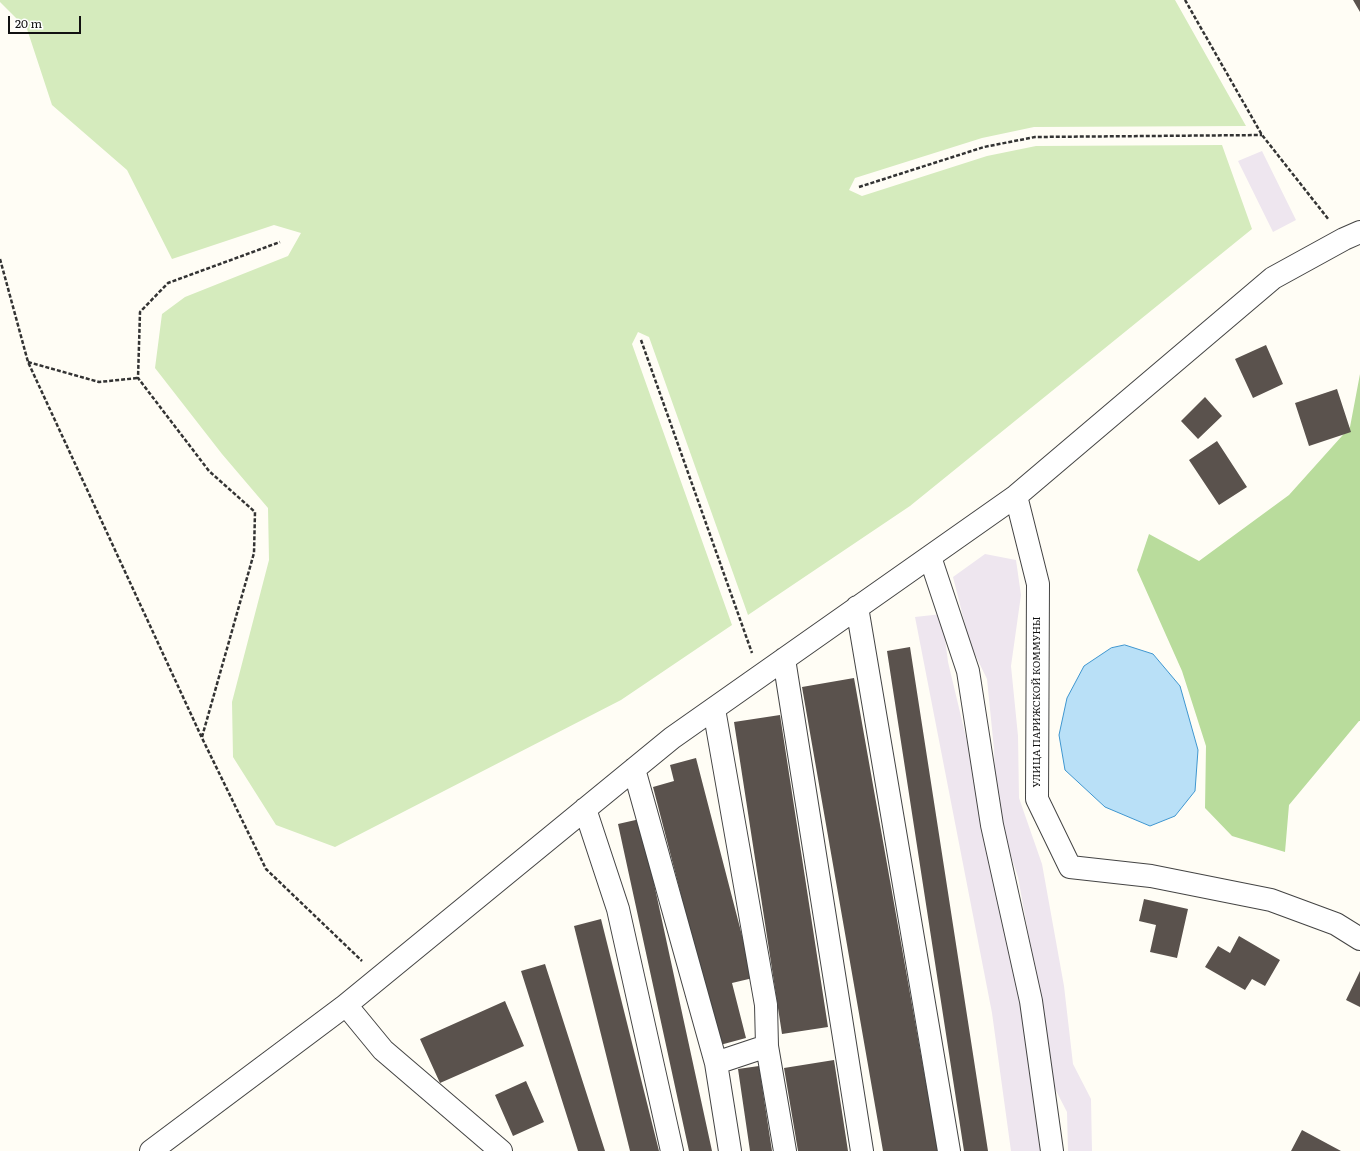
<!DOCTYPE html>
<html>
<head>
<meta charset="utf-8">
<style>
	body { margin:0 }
	#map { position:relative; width:1360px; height:1151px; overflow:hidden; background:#fffdf5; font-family:Literata,serif }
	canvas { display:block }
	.scale { position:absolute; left:8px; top:16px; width:73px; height:18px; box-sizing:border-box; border:2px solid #111; border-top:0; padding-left:5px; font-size:12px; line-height:14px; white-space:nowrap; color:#111; -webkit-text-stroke:3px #fff; paint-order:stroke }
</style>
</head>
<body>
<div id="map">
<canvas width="1360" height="1151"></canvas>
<div class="scale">20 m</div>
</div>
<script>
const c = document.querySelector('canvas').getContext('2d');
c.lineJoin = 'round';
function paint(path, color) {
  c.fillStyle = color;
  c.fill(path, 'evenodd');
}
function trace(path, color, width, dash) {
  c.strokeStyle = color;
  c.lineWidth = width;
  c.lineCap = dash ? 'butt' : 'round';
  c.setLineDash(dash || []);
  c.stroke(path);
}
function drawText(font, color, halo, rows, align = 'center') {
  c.font = font + ' Literata,serif';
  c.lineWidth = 4;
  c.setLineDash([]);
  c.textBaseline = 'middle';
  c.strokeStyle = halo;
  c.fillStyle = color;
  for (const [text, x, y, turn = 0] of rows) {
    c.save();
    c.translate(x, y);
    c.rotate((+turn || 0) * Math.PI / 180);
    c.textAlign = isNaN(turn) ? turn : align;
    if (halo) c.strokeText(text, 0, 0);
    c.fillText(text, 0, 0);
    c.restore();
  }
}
paint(new Path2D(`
	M1262,151l34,69 -23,12 -35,-71z
	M985,554l31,6 5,35 -10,71 7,70 1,62 23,66 22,122 9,78 18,35 1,52h-24l-1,-39 -18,-35 -9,-78 -22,-122 -22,-66 -2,-62 -7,-70 -17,-35 -17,-67z
	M942,614l6,48 27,113 47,236 20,140h-31l-19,-138 -77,-396z`), '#eee6ef');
paint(new Path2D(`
	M0,0h1175l71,126 -212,1 -52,11 -127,40 -6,12 13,6 125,-40 49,-10 186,-1 30,84 -342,277 -162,109 -99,-278 -11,-5 -6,12 100,281 -111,75 -286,147 -59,-22 -43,-68 -1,-55 37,-142 -1,-52 -46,-54 -67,-86 7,-54 23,-17 103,-41 13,-23 -27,-8 -102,34 -45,-89 -75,-65 -25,-76 -27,-27z`), '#d5ebbd');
paint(new Path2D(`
	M1360,374v347h-1l-70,84 -4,47 -53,-16 -27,-28 1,-62 -24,-75 -45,-101 12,-36 50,27 90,-66 61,-68z`), '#b9dc9c');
const water = new Path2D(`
	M1125,645l28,9 27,32 18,64 -3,41 -20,25 -25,10 -45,-19 -40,-37 -6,-35 8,-37 17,-32 27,-18z`);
paint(water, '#b9e0f7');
trace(water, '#3f96cf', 1);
paint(new Path2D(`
	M1353,0h7v12z
	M1266,345l17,39 -30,14 -18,-39z
	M1337,389l14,43 -42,14 -14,-43z
	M1205,397l17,19 -24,23 -17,-18z
	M1217,441l30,46 -28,18 -30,-45z
	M910,647l78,504h-24l-77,-500z
	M854,678l84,473h-55l-81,-464z
	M780,715l48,312 -46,7 -48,-312z
	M696,758l57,220 -21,5 14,55 -26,7 -67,-258 21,-6 -4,-16z
	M640,819l72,332h-23l-71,-327z
	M1144,899l44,10 -11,49 -27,-6 6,-27 -17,-4z
	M601,919l58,232h-29l-56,-225z
	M1239,936l41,24 -15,26 -13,-7 -7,11 -40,-23 13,-21 12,7z
	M545,964l60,187h-27l-57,-180z
	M1360,971v36l-14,-7z
	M505,1001l19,45 -84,37 -20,-44z
	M834,1060l14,91h-50l-14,-83z
	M759,1066l13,85h-22l-12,-82z
	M526,1081l18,41 -31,14 -18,-41z
	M1302,1130l39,21h-50z`), '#5a524d');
const minor = new Path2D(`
	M1016,496l22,88 -1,215 33,68 81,9 120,24 65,24 24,15
	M930,557l38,114 24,154 39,176 21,150
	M857,607l92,544
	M784,659l78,492
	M714,709l52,296 1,41 18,105
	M634,769l82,294 14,88
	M585,809l33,100 54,242
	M346,1005l37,45 118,101
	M716,1063l51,-17
	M151,1151l195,-146 326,-267 344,-242 257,-218 71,-39 16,-7`);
trace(minor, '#444', 24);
trace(new Path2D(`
	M1185,0l77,135 67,85
	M859,187l125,-40 51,-10 227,-2
	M0,259l28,103 174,376 64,131 96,92
	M641,340l111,313
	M28,362l71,20 39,-4
	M202,737l52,-184 1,-41 -46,-41 -71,-93 2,-66 28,-29 112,-41`), '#333', 2.5, [4, 2]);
trace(minor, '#fff', 22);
drawText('10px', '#111', '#fff', [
	["УЛИЦА ПАРИЖСКОЙ КОММУНЫ",1037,702,-90]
]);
</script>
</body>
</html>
